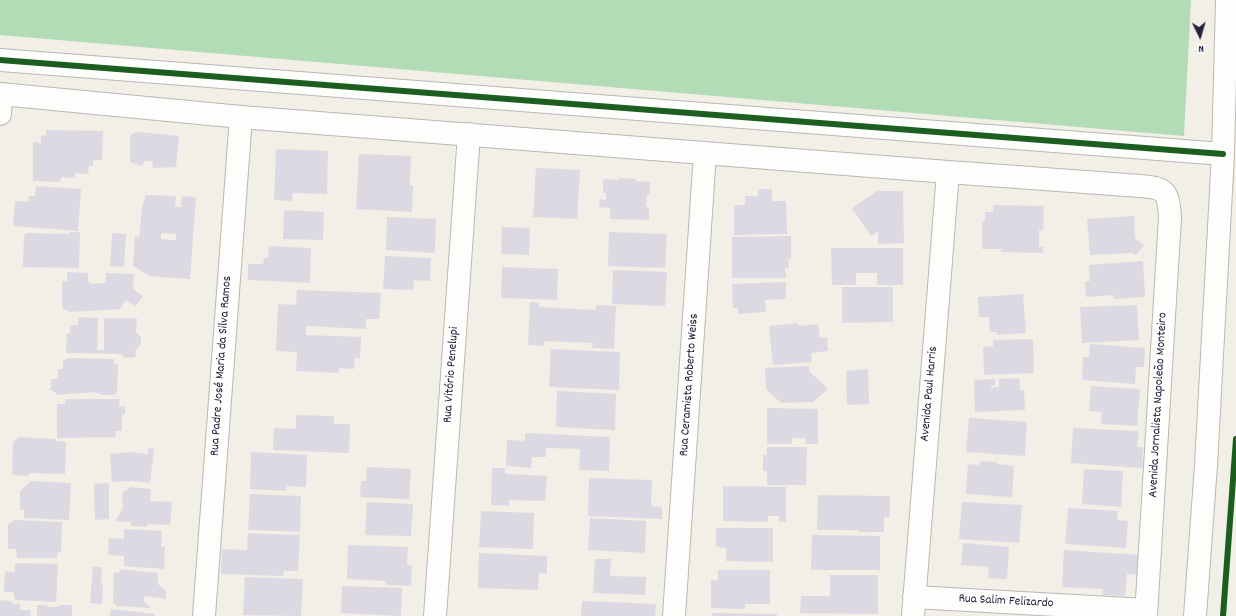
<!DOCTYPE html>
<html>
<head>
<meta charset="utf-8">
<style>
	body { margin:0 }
	#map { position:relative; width:1236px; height:616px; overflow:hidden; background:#f2efe7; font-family:Dekko,sans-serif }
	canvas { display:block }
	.north { position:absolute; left:1180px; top:16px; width:40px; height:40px; -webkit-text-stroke:3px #fff; paint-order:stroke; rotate:175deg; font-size:11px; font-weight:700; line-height:16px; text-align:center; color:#22223b }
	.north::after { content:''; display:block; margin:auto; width:14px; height:18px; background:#22223b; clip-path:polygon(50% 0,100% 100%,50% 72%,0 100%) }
</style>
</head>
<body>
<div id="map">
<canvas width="1236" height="616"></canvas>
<div class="north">N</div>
</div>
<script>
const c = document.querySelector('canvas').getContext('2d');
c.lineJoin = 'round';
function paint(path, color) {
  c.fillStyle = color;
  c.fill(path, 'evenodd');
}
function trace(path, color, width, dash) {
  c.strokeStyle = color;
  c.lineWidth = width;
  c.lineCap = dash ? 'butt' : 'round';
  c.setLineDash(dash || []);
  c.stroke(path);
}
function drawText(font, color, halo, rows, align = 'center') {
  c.font = font + ' Dekko,sans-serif';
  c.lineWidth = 4;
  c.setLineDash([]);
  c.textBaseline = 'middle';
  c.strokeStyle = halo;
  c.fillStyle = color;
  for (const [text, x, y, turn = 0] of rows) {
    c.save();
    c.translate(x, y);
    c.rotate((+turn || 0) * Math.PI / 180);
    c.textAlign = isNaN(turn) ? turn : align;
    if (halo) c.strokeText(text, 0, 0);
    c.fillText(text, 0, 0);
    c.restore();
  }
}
paint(new Path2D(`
	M0,0h1191l-7,136 -1184,-101z`), '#b1dcb6');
paint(new Path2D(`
	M46,130l57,1 -1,29h-9v6h-4l-1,8 -13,-1v5l-13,-1 -3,5 -26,-1v-39l8,1v-8l5,1z
	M138,132l41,4 -3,31 -23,1 -1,-7h-7l-3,5 -12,-4v-27z
	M276,149l52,2 -1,43 -34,-1 -1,8 -18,-1z
	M359,154l52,2 -1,29h3l-1,27 -56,-3z
	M536,168l44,2 -3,49 -44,-2z
	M619,178l17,1v2l14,1v13h-3l-1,12h3v13l-39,-1v-11l-11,-1 1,-8 6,1v-7h-3v-14l16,1z
	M36,186l45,3 -3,42 -65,-5 2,-25 13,1 1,-6h6z
	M758,189h14v12h14l1,33 -53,1v-30h11v-9h13z
	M877,191h26l1,52 -26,1v-13l-7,5 -19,-28z
	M146,195l30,1 -1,11h6l1,-11 14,1 -6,82 -41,-3 -16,-10 2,-31 4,3 3,-30zM161,233l15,1v6l-15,-1z
	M993,205l51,1 -1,24h-4v17h4v6l-42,-1v-3h-19v-28h3v-9h8z
	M284,210l40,2 -1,28 -40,-1z
	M1134,216l1,22 9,7 -8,10 -4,-2 -42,2 -3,-36z
	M387,217l49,2 -1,34 -49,-3z
	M502,227l28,1 -1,27 -28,-1z
	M69,232h11l-1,36 -56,-1 1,-31 2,-3 43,1z
	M609,232l58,2 -2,34 -57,-2z
	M112,233l14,1 -2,33 -14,-1z
	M791,236v23h-3l1,9h-4l1,10h-54v-41z
	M269,246l42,2 -1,35 -62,-3v-16h15l1,-6h4z
	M831,248h72v37h-26v-12h-21v12h-24z
	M385,256l46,2 -1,23 -16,-1 -1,10 -30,-1z
	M1143,261l2,36 -31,2 -1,-4 -27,2 -1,-16h5l-1,-16z
	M502,267l56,2 -1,31 -56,-2z
	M613,270l54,2 -2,34 -53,-2z
	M67,272l21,1v8l3,3 13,-1 2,-3v-7l28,1 -1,15 10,7 -7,10 -10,-6 -6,9 -50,3 -8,-4v-27h5z
	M786,282v17l-21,1 1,12 -28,2v-6h-5l-1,-24z
	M842,287h51v35l-51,1z
	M297,290l84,3 -2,26h-13v10l-60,-3v9l55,2 -1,21h-5l-1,11 -15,-1v5l-43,-2 1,-19 -21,-1 2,-47 18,1z
	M1023,294l3,39 -29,2v-3h-7l-1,-15h-10l-1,-20z
	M530,302l9,1v4l57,3v-5l20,1 -2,43 -22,-1 1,-5 -49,-2v5l-16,-1z
	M1137,305l2,35 -57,3 -2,-36z
	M78,317l20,1 -1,32h7v-32h33l-1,14 5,5v6l-6,8 1,6 -11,1 -4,-4 -55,-1 1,-20h3v-8h8z
	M798,323l1,3 19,-2 2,14 7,-1 1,14 -17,2 1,9 -39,3 -4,-39z
	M1033,339l1,34 -50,2 -1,-28 10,-1v-6z
	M1090,344l55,4 -1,19h-8l-1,17 -53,-4 1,-23h6z
	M551,349l69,3 -1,38 -70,-3z
	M68,358l46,1v5h4l-1,28 -2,3h-12l-9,-3 -38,3v-3h-3v-2h-6v-1h4v-10h7v-10h5v-8z
	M809,366v5l19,18 -15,13 -32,1 -15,-14 -1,-21z
	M868,369l1,35 -22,1 -1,-34z
	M1019,378l1,12h4l1,20 -50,2 -1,-32 21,-1v6l-4,1v2l8,-1v-8z
	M1091,386l49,3 -3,37 -36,-2 1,-12 -13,-1z
	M557,391l59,3 -1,36 -59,-3z
	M65,399h55l-1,7h6v8l-3,1v16h-7l1,6 -59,1v-34h8z
	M767,408l51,1v35h-12l-1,-6h-13v6h-25z
	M296,415l38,1v8h16l-1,29 -76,-3 1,-22 22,1z
	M969,418l58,4 -2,34 -59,-4z
	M1073,428l66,3 -2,16h6l-1,21 -71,-5z
	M525,433l85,4 -1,34 -30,-1 1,-21 -34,-1v9h-14l-1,11 -25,-2 1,-26 18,1z
	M19,437l37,2v2l10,1 -1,32 -36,-1v3l-17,-1 1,-33z
	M767,447h40l-1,38h-39v-14h-4v-16h4z
	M148,448l6,1 -4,34 -19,-2 -19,1 -2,-28 22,-2 16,2z
	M251,452l56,3 -1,32 -19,-1 -1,5 -36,-2z
	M980,461l17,1v2l17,2 -2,31 -46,-3 2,-30 11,1z
	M367,467l44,2 -2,30 -49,-2 1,-16h5z
	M492,468h13v6l42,2 -2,25 -36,-1v6l-18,-1z
	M1084,469l39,2 -2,36 -39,-3z
	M589,478l63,2 -1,26 11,1v12l-74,-3z
	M31,481l40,2 -2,37 -45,-2v-8h-4v-19z
	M109,483v36l-14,1 -1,-36z
	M723,486l63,1v35h-7v-6h-11v6l-45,-1z
	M131,487l20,2 -1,12 22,1 -2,23 -23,-1v3l-16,-1v-4l-15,-1 1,-4 6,-8 -1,-16z
	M250,494l51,2 -1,36 -52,-2z
	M818,495l72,1v21h-6v15h-25v-2h-42z
	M367,502l46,2 -2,32 -46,-1z
	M962,502l60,3 -3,38 -60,-4z
	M1068,508l50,3 -1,9 11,1 -2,27 -61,-4z
	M481,511l53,2 -1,36 -54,-2z
	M590,518l56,3 -1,32 -57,-3z
	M14,520l48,2 -1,30 -4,1v5h-40l-1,-9h-8v-24z
	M716,528h57v34l-47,-1v-13l-10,-1z
	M124,529l38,2 -1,15 4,1 -1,22 -40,-3v-10l-16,-1 1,-17 15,1z
	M248,533l52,2 -2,36h-14l-1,5 -62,-2 1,-25 25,1z
	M812,535l68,1v34h-69z
	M963,543l46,4 -2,32 -19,-1 1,-11 -28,-2z
	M348,545l60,2 -1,18h5l-1,21 -25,-1v-4l-39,-2z
	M1064,550l76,5 -1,20 -12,-1 -2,22 -23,-1 1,-6 -41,-2z
	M479,553l68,3v18l-8,-1 -1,17 -60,-2z
	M595,559h16l-1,17 36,1 -1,18 -52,-2z
	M15,563l43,1 -2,38 -41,-2 -2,-8h-9l1,-21 10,1z
	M93,567h9l-1,14 2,5 -1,18 -12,-1z
	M121,569l37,4v11l8,7v8l-22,-3v6l7,6 -34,-2 -4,-3 1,-31 5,1z
	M718,570h52v34h-25v5l-34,-1v-28h7z
	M830,575h48v39l-78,-1 1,-17h29z
	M245,577l58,2 -2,37 -58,-1z
	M342,586l60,2 -1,28 -60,-3z
	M0,600l11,1 3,3h6v6h10l1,6h-31z
	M582,601l74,3 -1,12h-74z
	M37,605h9l2,2h9l3,-2h12v11h-35z
	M111,609l44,5v2h-45z
	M712,613l65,1v2h-65z`), '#ddd9e2');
const street = new Path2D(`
	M0,94l241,23 707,55 192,14c26,2 28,5 30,31l-24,399
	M0,114l1,-19
	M914,597l232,13
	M204,616l37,-499
	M435,616l34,-482
	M674,616l31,-463
	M913,616l35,-444`);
const secondary = new Path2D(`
	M0,60l1223,94
	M1195,616l11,-151 17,-311 4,-154`);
trace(street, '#bab8b6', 24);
trace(secondary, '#bab8b6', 24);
trace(street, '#fdfdfb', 22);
trace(secondary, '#fdfdfb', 22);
trace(new Path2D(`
	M0,60l1223,94
	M1223,616l13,-177`), '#1b5e20', 6);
drawText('13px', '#22223b', '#fff', [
	["Rua Padre José Maria da Silva Ramos",222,366,-86],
	["Rua Vitório Penelupi",452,375,-86],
	["Rua Ceramista Roberto Weiss",690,385,-86],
	["Avenida Paul Harris",930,394,-85],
	["Avenida Jornalista Napoleão Monteiro",1159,405,-87],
	["Rua Salim Felizardo",1006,602,3]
]);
</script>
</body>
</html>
